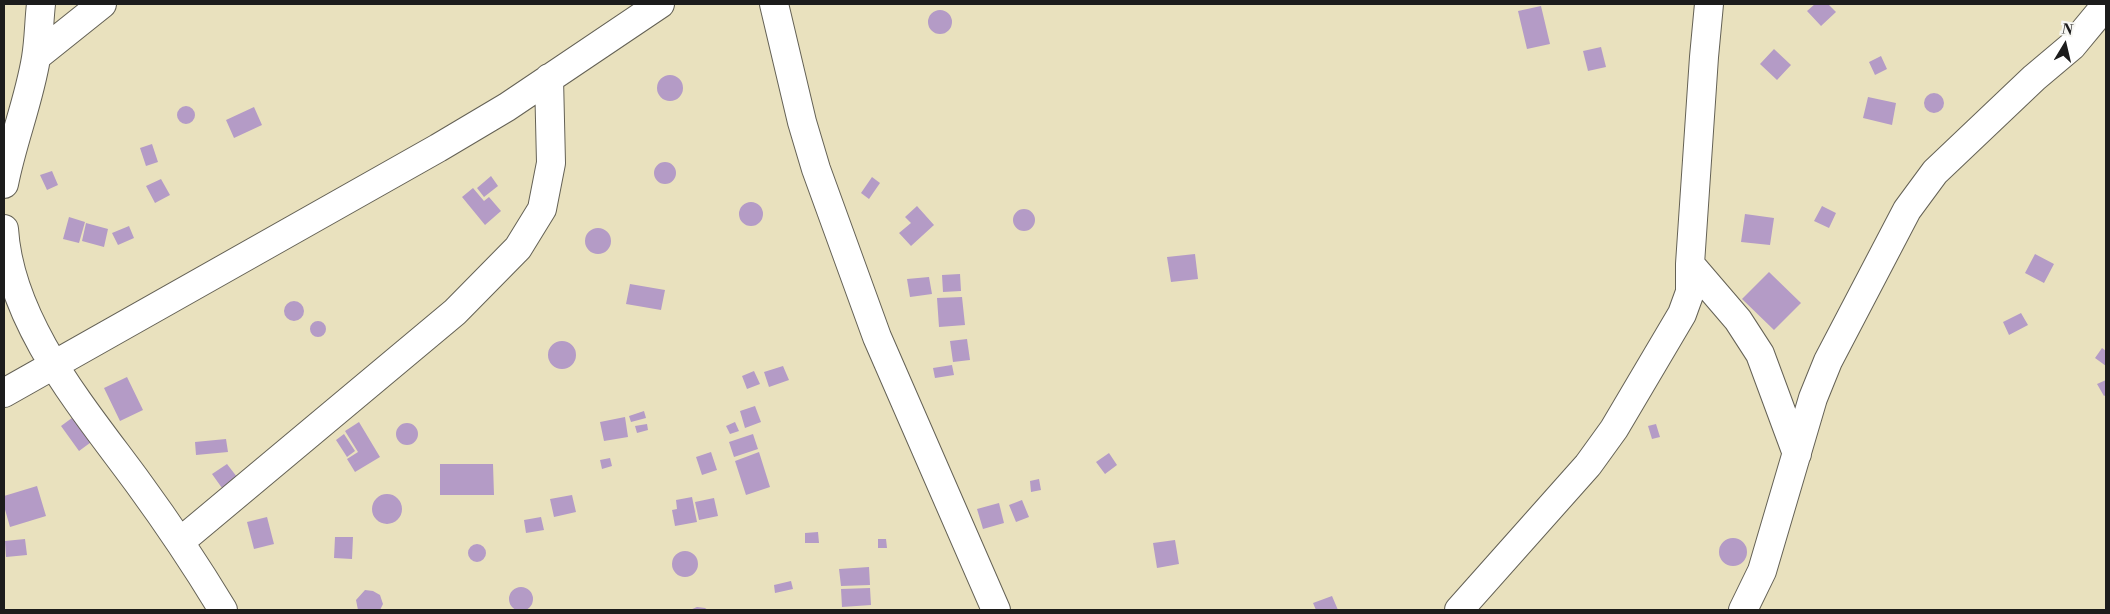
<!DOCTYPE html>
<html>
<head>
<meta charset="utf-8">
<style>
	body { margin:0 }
	#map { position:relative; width:2110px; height:614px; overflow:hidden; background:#e9e1be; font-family:"Libre Bodoni",serif }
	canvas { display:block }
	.frame { position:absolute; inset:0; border:5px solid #1c1c1c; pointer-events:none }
	.north { position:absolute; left:2040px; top:20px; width:50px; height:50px; -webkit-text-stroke:4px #f6f6f2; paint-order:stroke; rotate:9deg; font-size:14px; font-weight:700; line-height:20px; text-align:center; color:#1c1c1c }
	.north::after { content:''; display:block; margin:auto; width:18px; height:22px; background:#1c1c1c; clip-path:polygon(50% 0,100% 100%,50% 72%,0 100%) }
</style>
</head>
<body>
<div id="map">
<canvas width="2110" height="614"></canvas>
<div class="frame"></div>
<div class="north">N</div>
</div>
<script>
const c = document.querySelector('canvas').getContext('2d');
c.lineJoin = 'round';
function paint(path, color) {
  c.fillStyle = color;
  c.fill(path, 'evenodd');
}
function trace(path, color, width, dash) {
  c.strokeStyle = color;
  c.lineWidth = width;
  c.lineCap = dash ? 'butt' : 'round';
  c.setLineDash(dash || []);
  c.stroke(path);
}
paint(new Path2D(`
	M1815,4h13l8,8 -15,14 -14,-15z
	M1541,6l9,38 -23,5 -9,-38z
	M928 22a12 12 0 1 1 24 0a12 12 0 1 1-24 0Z
	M1601,47l5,20 -18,4 -5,-20z
	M1774,49l17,16 -14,15 -17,-16z
	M1881,56l6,13 -12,6 -6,-13z
	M657 88a13 13 0 1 1 26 0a13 13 0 1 1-26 0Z
	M1924 103a10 10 0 1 1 20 0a10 10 0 1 1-20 0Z
	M1868,97l28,6 -4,22 -29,-7z
	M177 115a9 9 0 1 1 18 0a9 9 0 1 1-18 0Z
	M254,107l8,18 -28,13 -8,-18z
	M152,144l6,18 -12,4 -6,-18z
	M654 173a11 11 0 1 1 22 0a11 11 0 1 1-22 0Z
	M52,171l6,14 -11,5 -7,-15z
	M491,176l7,10 -14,11 -7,-9z
	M872,177l8,6 -11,16 -8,-6z
	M161,179l9,16 -15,8 -9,-17z
	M473,188l11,13 5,-4 12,14 -16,14 -23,-28z
	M739 214a12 12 0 1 1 24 0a12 12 0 1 1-24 0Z
	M917,206l17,19 -23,21 -12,-13 12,-10 -6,-6z
	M1822,206l14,7 -7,15 -15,-7z
	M1013 220a11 11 0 1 1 22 0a11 11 0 1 1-22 0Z
	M1745,214l29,4 -4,27 -29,-3z
	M69,217l16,5 -6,21 -16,-4z
	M86,223l22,6 -4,18 -22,-6z
	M129,226l5,12 -16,7 -6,-12z
	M585 241a13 13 0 1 1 26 0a13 13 0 1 1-26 0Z
	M1195,254l3,25 -27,3 -4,-25z
	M2035,254l19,10 -10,19 -19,-10z
	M1769,272l32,31 -27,27 -32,-31z
	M960,274l1,17 -18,1 -1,-17z
	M929,277l3,17 -22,3 -3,-18z
	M630,284l35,6 -4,20 -35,-6z
	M962,297l3,28 -26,2 -2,-29z
	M284 311a10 10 0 1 1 20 0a10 10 0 1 1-20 0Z
	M2021,313l7,12 -19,10 -6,-13z
	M310 329a8 8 0 1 1 16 0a8 8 0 1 1-16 0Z
	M967,339l3,21 -17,2 -3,-21z
	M548 355a14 14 0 1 1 28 0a14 14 0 1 1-28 0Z
	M2102,348l4,3v15l-11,-8z
	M952,365l2,10 -19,3 -2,-10z
	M783,366l6,14 -20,7 -5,-15z
	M754,371l6,13 -13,5 -5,-13z
	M127,377l16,33 -23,11 -16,-33z
	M2106,380v15l-2,1 -7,-12z
	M755,406l6,16 -16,6 -5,-17z
	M644,411l2,7 -15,4 -2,-6z
	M76,415l18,25 -15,11 -18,-25z
	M625,417l3,20 -24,4 -4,-19z
	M359,422l21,35 -25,15 -8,-13 11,-7 -13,-21z
	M735,422l4,9 -9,3 -4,-8z
	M396 434a11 11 0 1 1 22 0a11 11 0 1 1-22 0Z
	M647,424l1,6 -11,3 -2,-7z
	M1656,424l4,13 -8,2 -4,-13z
	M344,434l11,17 -8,6 -11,-17z
	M753,434l5,15 -24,8 -5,-15z
	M226,439l2,13 -32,3 -1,-13z
	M711,452l6,18 -15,5 -6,-18z
	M759,452l11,35 -24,8 -11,-34z
	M1109,453l8,12 -12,9 -9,-12z
	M610,458l2,8 -10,3 -2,-9z
	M227,464l10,13 -15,11 -10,-14z
	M440,464h53l1,31h-54z
	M1039,479l2,11 -10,2 -1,-11z
	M37,486l9,30 -36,11 -6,-21v-10z
	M372 509a15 15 0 1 1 30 0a15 15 0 1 1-30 0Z
	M572,495l4,17 -22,5 -4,-18z
	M692,497l5,25 -22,4 -3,-16 5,-1 -1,-9z
	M714,498l4,18 -19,4 -4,-18z
	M1022,500l7,17 -13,5 -7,-17z
	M999,503l5,20 -21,6 -6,-20z
	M267,517l7,27 -20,5 -7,-27z
	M541,517l3,13 -18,3 -2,-13z
	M818,532l1,11h-14v-10z
	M335,537h18l-1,22 -18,-1z
	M1719 552a14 14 0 1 1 28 0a14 14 0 1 1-28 0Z
	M25,539l2,16 -21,2 -1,-16z
	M878,539h8l1,9h-9z
	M1175,540l4,24 -22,4 -4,-25z
	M468 553a9 9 0 1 1 18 0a9 9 0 1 1-18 0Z
	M672 564a13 13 0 1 1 26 0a13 13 0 1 1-26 0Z
	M869,567l1,18 -29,1 -2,-17z
	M791,581l2,8 -18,4 -1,-8z
	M509 599a12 12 0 1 1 24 0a12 12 0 1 1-24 0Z
	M870,588l1,17 -29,2 -1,-18z
	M365,590l8,1 7,4 3,9 -3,6h-22l-2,-10z
	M1332,596l6,14h-22l-3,-7z
	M697,607l8,1 3,2h-18z`), '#b49bc6');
const street = new Path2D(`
	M774,4l28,118 14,47 61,168 119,273
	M37,56l65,-52
	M4,184c8,-42 25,-83 32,-126 3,-18 3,-37 5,-54
	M4,229c6,95 81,181 135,255 30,41 58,83 84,126
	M1690,264l48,56 22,34 37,100
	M4,393l434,-245 69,-41 153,-103
	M181,541l274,-229 63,-64 24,-39 9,-46 -2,-85
	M1459,610l129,-145 26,-36 68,-115 8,-22v-28l14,-207 5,-53
	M1743,610l19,-39 51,-173 15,-37 79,-151 28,-38 99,-94 38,-32 34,-41`);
trace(street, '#646155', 30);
trace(street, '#fff', 28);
</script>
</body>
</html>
